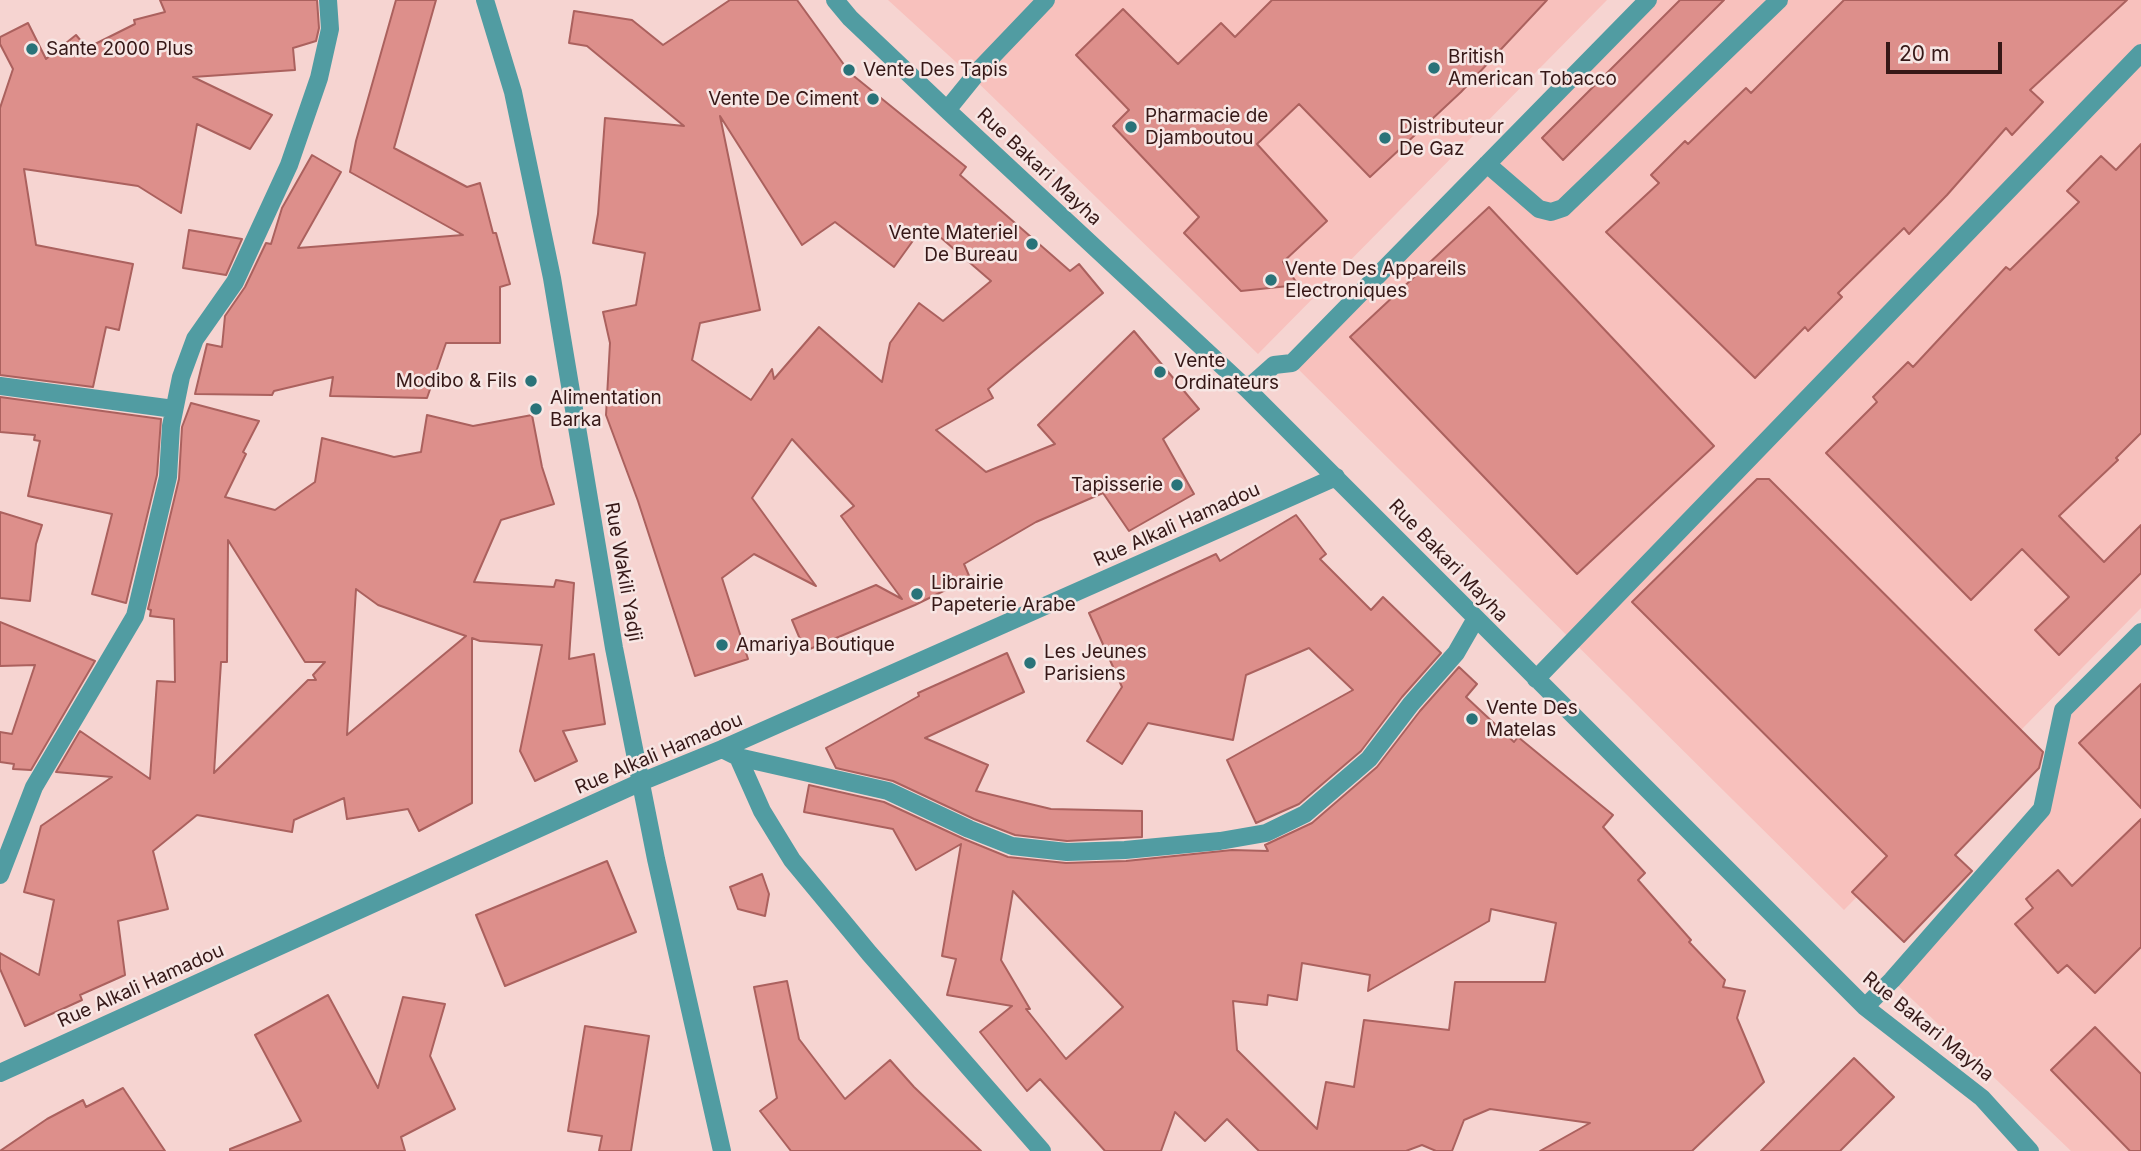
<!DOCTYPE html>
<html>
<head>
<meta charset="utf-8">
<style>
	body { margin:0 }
	#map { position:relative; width:2141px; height:1151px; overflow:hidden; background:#f6d4d1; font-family:Inter,sans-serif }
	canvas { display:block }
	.scale { position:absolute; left:1886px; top:42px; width:116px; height:32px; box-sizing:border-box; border:4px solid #361817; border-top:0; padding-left:9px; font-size:21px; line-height:24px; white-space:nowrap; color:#361817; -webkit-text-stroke:5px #f7e6e4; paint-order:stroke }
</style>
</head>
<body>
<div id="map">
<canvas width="2141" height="1151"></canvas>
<div class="scale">20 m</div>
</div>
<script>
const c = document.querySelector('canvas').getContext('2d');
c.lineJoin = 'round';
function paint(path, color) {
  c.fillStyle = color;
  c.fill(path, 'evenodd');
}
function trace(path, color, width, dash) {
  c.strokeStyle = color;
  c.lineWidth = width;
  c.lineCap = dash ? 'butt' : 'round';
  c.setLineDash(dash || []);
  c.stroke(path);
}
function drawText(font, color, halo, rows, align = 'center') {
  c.font = font + ' Inter,sans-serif';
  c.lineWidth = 5;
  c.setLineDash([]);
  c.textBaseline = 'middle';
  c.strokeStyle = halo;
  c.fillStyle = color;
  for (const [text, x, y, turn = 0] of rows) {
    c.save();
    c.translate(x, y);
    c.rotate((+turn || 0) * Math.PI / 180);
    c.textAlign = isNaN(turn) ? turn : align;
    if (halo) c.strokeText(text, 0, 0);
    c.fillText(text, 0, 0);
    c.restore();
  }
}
paint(new Path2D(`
	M888,0h719l-349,354 -289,-280z
	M1648,0h493v608l-297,302 -552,-547z
	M2141,632v519h-70l-179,-171 150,-171 21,-99z`), '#f8c1bd');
const building = new Path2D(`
	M160,0h157l2,28 -3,13 -23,7 2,22 -102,7 79,38 -22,34 -53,-25 -16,89 -43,-27 -114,-17 12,76 97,19 -14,66 -13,-3 -13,60 -93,-12v-267l13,-39 -13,-25v-7l28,-14 18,36 30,-24 11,13 48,-24 -1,-4 31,-8z
	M396,0h40l-42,148 73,39 13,-4 13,50h3l14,51 -10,3v56h-54l-19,55 -97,-2 3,-19 -59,14 -2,4 -77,-1 12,-50 15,3 3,-31 20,-29 21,-44 5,1 11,-36 30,-53 29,17 -43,76 165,-13 -113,-63 6,-31z
	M730,0h67l53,73 116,94 -6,8 110,96 9,-7 24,29 -115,96 5,9 -57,32 50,42 69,-28 -17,-19 96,-94 65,78 -36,30 31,55 -65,37 -26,-38 -67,29 -72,42 6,14 -55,27 -110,46 -13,-31 84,-35 26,14 -61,-83 13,-10 -62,-67 -40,59 64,88 -62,-32 -32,24 26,81 -53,17 -57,-175 -32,-86 4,-72 -7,-31 33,-7 9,-52 -52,-10 5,-29 7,-96 79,8 -97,-80 -18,-3 5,-32 58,9 31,25zM720,116l82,129 33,-23 59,45 31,-43 66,57 -48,40 -24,-18 -29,40 -8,39 -63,-55 -45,52 -2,-10 -21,31 -59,-40 8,-37 60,-13z
	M1272,0h275l-86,92 -91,85 -71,-73 -42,40 70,77 -44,41 15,23 -57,6 -57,-58 15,-16 -86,-91 16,-16 -53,-55 47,-46 55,55 43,-41 14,14z
	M1680,0h44l-161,160 -21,-22z
	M1844,0h283l-97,90 13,12 -31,33 -6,-7 -59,67 -38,39 -5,-6 -66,65 4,4 -34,34 -3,-4 -50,51 -149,-146 53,-49 -8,-8 34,-34 3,3 58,-56 5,5z
	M2141,144v289l-25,25 2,2 -59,56 45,46 37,-37v48l-82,82 -24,-25 34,-33 -47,-48 -51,51 -145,-147 51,-51 -4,-5 35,-35 5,5 93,-100 4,3 69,-68 -12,-11 34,-35 15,14z
	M1489,207l225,239 -137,128 -227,-237z
	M189,230l53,9 -16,36 -43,-7z
	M0,397l161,22 -4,56 -31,128 -34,-9 20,-80 -84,-18 12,-55 -6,-1 1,-5 -35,-3z
	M191,403l68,18 -16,31 3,2 -21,43 50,13 40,-28 7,-44 72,19 27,-5 6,-37 46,11 59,-11 10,52 12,37 -53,16 -27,62 80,5 2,-7 18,3 -5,76 25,-5 11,70 -42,7 14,30 -42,20 -15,-30 22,-106 -62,-4 -8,-3v165l-53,28 -11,-22 -61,10 -3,-21 -50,22 -2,12 -95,-17 -44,36 15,58 -50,12 7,54 -45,20 2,5 -57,26 -25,-57v-16l39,22 15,-75 -30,-8 17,-66 71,-49 -56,-5 24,-41 70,48 7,-98 18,1 -1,-63 -24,-3 1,-6 -3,-1 31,-130 3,-52zM228,540l77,122h20l-12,13 3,5h-8l-94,93 7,-111h6zM356,589l22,16 88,31 -119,99z
	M1757,479h12l274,273 -4,16 -84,87 17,16 -68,71 -52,-50 35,-36 -255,-254z
	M0,512l42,13 -6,19 -6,57 -30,-3z
	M1296,515l30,39 -6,5 51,51 12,-13 58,56 -39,44 -41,54 -62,53 -43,19 -29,-63 126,-70 -44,-42 -63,27 -13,65 -85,-17 -26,41 -35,-23 35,-54 -33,-74 127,-59 4,7z
	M0,622l95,39 -64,109 -18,-1 1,-5 -14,-2v-30l12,2 23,-69 -35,1z
	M1007,653l17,39 -99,46 63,27 -12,26 75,18 91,2v26l-75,4 -52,-6 -41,-16 -81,-38 -57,-13 -10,-20 93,-52 -1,-3z
	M1459,667l18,17 -11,13 48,45 4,-5 95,78 -10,12 42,46 -7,7 53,60 -2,2 36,38 -2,7 22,4 -8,27 27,64 -72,69h-152l50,-28 -100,-14 -26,11 -12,31h-16l-14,-6 -16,6h-147l-32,-32 -22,22 -30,-29 -14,39h-56l-65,-72 -13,12 -47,-59 32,-26 -65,-11 9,-36 -14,-3 19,-112 -45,26 -23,-41 -89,-17 5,-27 75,17 80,37 44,18 58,6 60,-2 106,-11 36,1 -3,-6 47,-22 65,-56 43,-56zM1013,891l110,116 -57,52 -40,-50h4l-29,-49zM1491,909l65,14 -11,59h-90l-6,48 -85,-10 -10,67 -28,-5 -9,47 -80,-79 -4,-49 34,4 1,-10 29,5 5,-37 68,12 -2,16 121,-70z
	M2141,684v124l-62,-65z
	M2141,819v128l-46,46 -28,-28 -9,8 -43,-49 18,-16 -7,-9 32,-29 14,16z
	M607,861l29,71 -131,54 -29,-71z
	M762,874l7,20 -4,22 -27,-7 -8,-22z
	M787,981l12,58 46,60 45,-39 24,27 67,64h-190l-31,-40 17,-13 -23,-111z
	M328,995l50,93 25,-91 42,7 -15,52 25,53 -54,28 4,14h-175v-2l71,-28 -46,-86z
	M585,1026l64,10 -18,115h-32l3,-15 -34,-5z
	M2095,1027l46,47v77h-11l-79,-81z
	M1854,1058l40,39 -54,54h-79z
	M123,1088l42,63h-165l47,-32 36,-19 3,7z`);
paint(building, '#dd8f8b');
trace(building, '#ab615e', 2);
trace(new Path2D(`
	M485,0l28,92 39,186 62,370 42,211 66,292
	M835,0l15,18 97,92 300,279 618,618 117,91 48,53
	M947,110l34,-42 65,-68
	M1487,164l52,45 12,3 12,-4 216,-208
	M0,386l174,23
	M1247,389l27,-24 18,-2 356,-363
	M1536,679l605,-626
	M722,749l16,8 150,34 81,38 43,17 55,6 58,-2 95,-9 46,-8 39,-19 64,-55 42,-55 45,-51 19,-33
	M738,757l24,54 30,49 77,93 173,198
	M0,875l34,-88 101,-171 33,-139 3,-51 10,-49 14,-38 40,-57 54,-117 30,-87 11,-49 -2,-29
	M1865,1007l27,-27 150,-171 21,-99 78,-78
	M0,1073l641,-291 81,-33 614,-272`), '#519ca2', 18);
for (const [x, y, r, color] of [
	[32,49,7,"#297379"],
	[1434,68,7,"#297379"],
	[849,70,7,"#297379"],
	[873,99,7,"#297379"],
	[1131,127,7,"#297379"],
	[1385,138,7,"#297379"],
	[1032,244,7,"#297379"],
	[1271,280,7,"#297379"],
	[1160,372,7,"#297379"],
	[531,381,7,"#297379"],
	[536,409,7,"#297379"],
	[1177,485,7,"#297379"],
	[917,594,7,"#297379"],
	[722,645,7,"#297379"],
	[1030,663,7,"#297379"],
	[1472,719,7,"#297379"]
]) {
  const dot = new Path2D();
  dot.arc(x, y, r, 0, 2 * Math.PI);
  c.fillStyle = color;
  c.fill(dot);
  trace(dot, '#f7e6e4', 2.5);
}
drawText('19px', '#361817', '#f7e6e4', [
	["Sante 2000 Plus",46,49],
	["British",1448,57],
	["American Tobacco",1448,79],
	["Vente Des Tapis",863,70],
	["Vente De Ciment",859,99,"right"],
	["Pharmacie de",1145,116],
	["Djamboutou",1145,138],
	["Distributeur",1399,127],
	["De Gaz",1399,149],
	["Vente Materiel",1018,233,"right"],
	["De Bureau",1018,255,"right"],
	["Vente Des Appareils",1285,269],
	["Electroniques",1285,291],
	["Vente",1174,361],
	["Ordinateurs",1174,383],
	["Modibo & Fils",517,381,"right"],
	["Alimentation",550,398],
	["Barka",550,420],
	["Tapisserie",1163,485,"right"],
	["Librairie",931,583],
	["Papeterie Arabe",931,605],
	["Amariya Boutique",736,645],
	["Les Jeunes",1044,652],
	["Parisiens",1044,674],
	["Vente Des",1486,708],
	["Matelas",1486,730]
], 'left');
drawText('19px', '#361817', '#f7e6e4', [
	["Rue Bakari Mayha",1039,167,43],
	["Rue Alkali Hamadou",1177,525,-24],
	["Rue Bakari Mayha",1448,561,46],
	["Rue Wakili Yadji",623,572,80],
	["Rue Alkali Hamadou",659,754,-23],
	["Rue Alkali Hamadou",141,986,-24],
	["Rue Bakari Mayha",1928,1027,39]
]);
</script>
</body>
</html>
